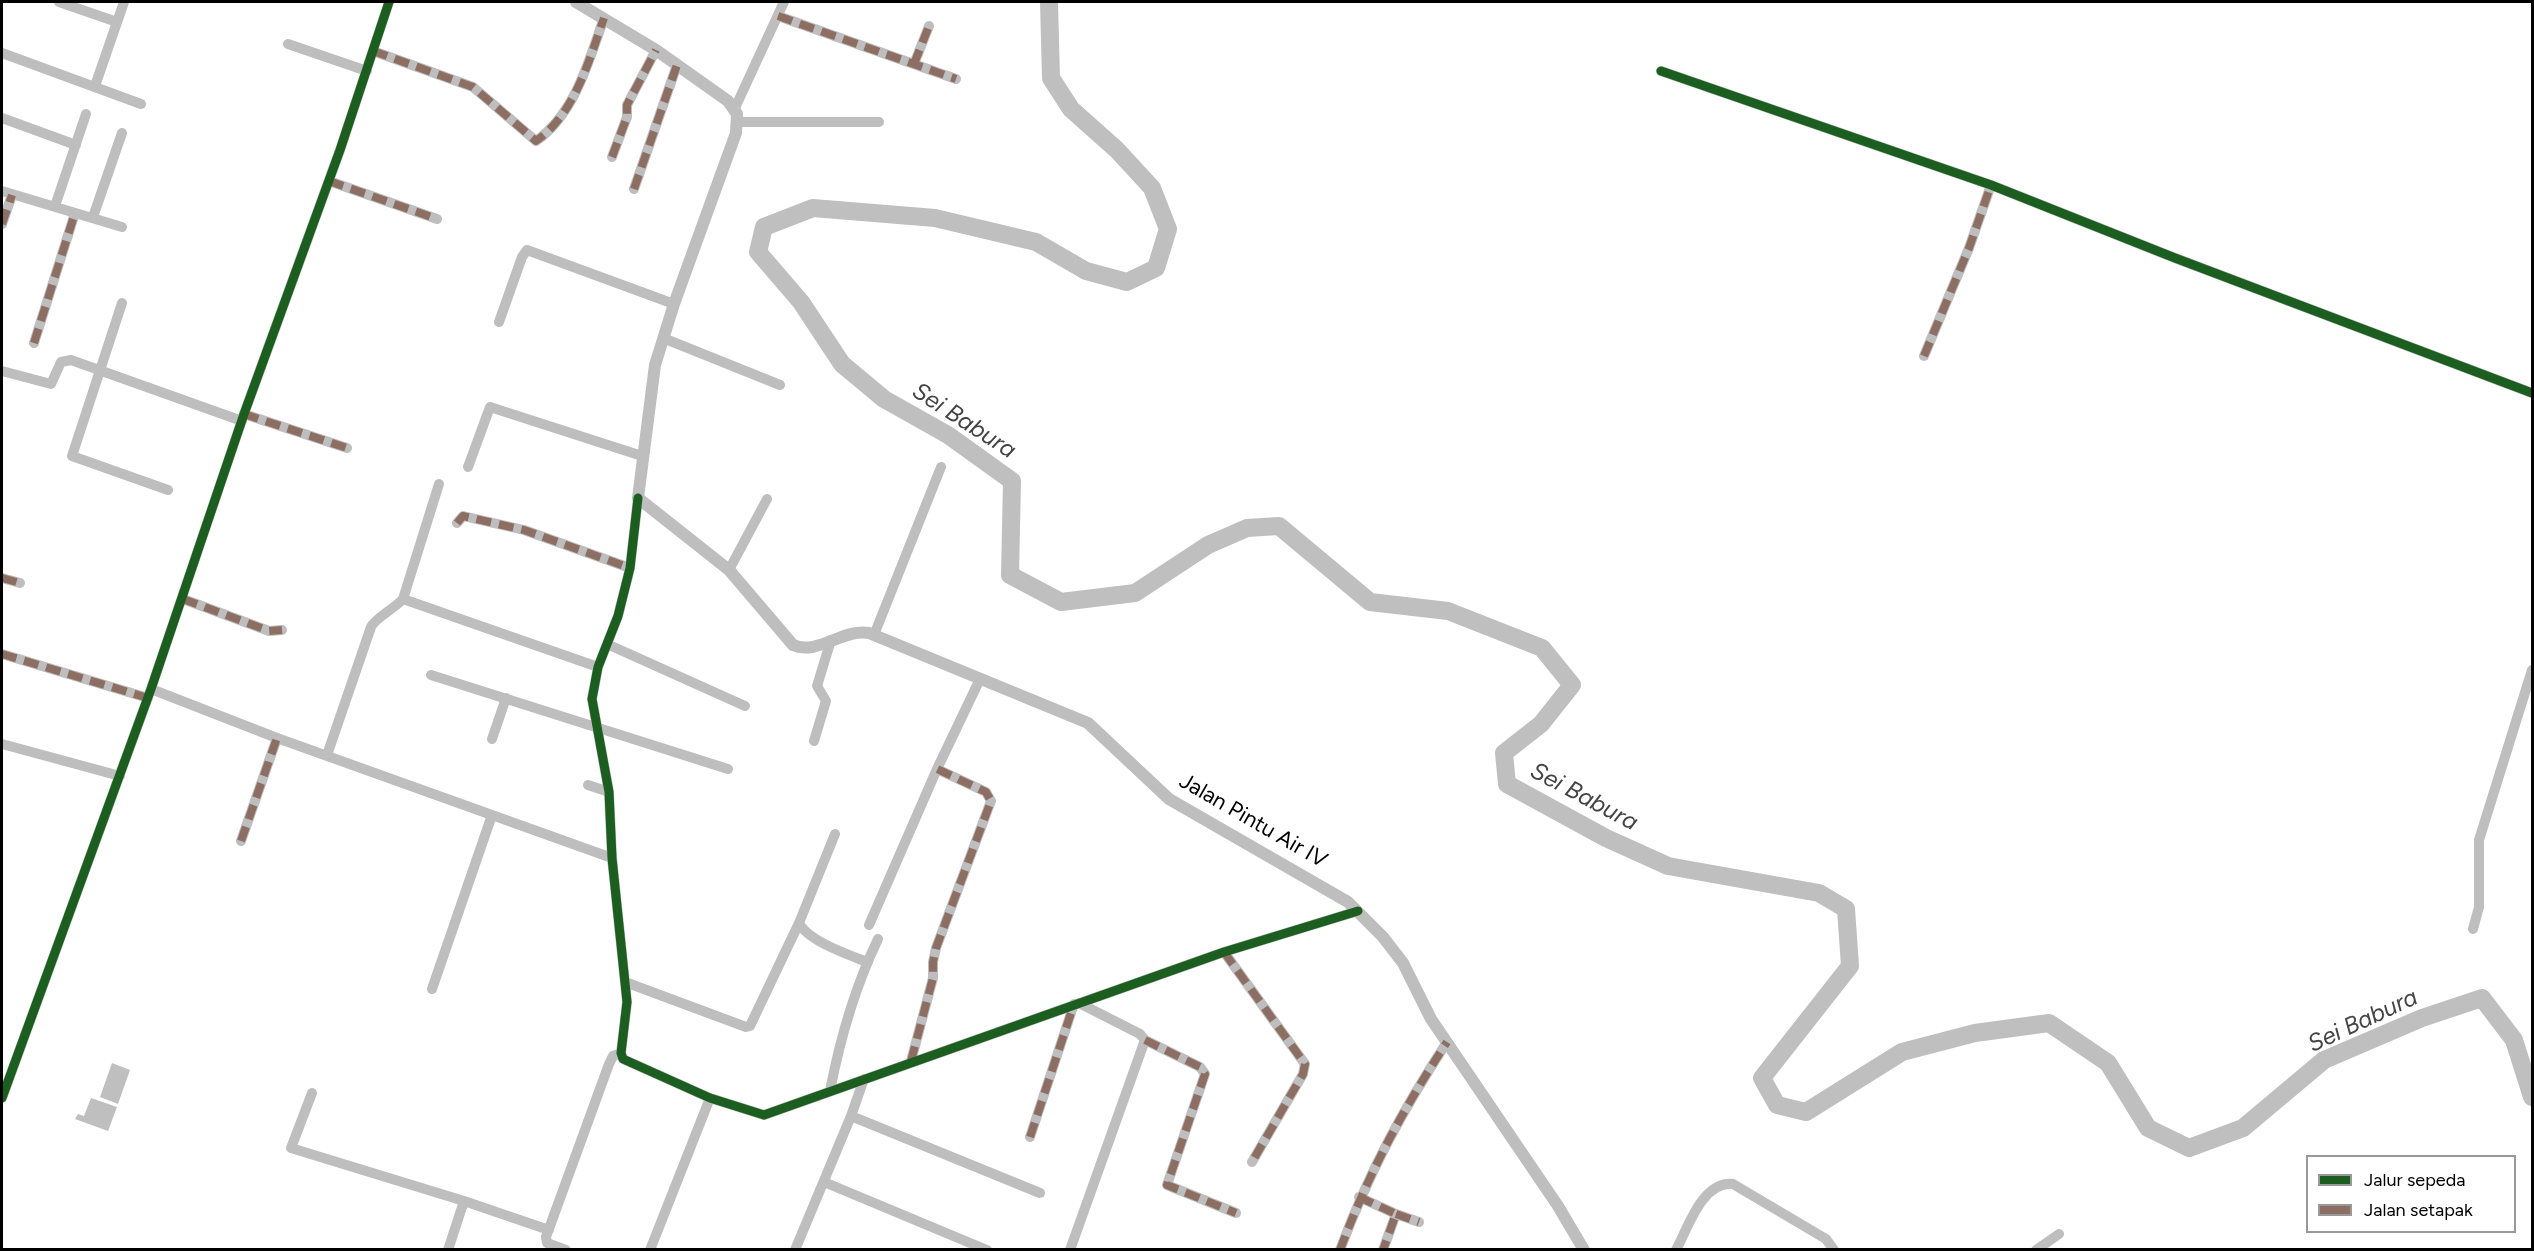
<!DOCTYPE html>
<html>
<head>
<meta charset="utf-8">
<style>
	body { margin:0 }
	#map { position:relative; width:2534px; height:1251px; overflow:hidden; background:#fff; font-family:Figtree,sans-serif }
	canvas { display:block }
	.frame { position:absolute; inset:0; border:3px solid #000; pointer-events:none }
	.legend { position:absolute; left:2306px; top:1155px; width:210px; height:78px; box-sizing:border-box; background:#fff; border:2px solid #999; margin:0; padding:8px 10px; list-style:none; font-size:18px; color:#000 }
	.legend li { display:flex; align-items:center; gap:12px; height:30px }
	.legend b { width:30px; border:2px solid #999 }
</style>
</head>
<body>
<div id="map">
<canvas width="2534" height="1251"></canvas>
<div class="frame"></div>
<ul class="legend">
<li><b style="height:8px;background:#1b5e20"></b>Jalur sepeda</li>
<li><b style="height:8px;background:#8d6e63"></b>Jalan setapak</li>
</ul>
</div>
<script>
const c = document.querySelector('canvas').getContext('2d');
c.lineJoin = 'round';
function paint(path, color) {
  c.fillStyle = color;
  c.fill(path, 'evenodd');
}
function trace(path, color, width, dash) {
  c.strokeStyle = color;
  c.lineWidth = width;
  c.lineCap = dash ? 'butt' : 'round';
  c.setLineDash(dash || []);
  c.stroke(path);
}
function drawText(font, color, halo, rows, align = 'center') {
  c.font = font + ' Figtree,sans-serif';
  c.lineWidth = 5;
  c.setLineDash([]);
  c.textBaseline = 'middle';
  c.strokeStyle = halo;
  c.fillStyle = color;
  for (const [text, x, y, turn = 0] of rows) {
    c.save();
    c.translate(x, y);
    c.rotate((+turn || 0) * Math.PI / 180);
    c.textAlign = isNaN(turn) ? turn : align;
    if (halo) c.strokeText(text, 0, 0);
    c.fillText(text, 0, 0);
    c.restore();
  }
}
paint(new Path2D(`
	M112,1063l18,7 -12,34 -18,-7z
	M91,1098l26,9 -9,24 -33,-12 3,-5 6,2z`), '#bfbfbf');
trace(new Path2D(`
	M1049,2l2,76 20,31 46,41 35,38 16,41 -12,39 -29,14 -41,-11 -50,-29 -101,-24 -122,-10 -49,19 -6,25 43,50 41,62 42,35 64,36 64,46 -2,94 51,27 74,-9 73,-48 39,-17 32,-2 91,76 78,9 94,37 30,37 -31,39 -37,29 3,31 99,54 62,28 151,27 27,16 4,57 -88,112 15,27 29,7 96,-60 73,-19 74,-10 59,40 40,65 41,20 54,-20 81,-68 98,-42 60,-20 32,42 18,57`), '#bfbfbf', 18);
trace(new Path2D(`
	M59,2l58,20
	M778,16l178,63
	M288,44l79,27
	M373,51l100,36 63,54c39,-27 53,-81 68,-123
	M2,53l139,51
	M914,64l15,-38
	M1661,71l330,114 184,73 357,135
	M95,86l29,-84
	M735,108l49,-106
	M2,118l74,27
	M738,122h141
	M612,157l15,-40v-12l29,-55
	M329,181l108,38
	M634,189l43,-124
	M2,191l120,36
	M55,206l31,-92
	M93,217l29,-84
	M2,224l10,-29
	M122,303l-50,153 96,34
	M499,322l23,-65 5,-7 147,54
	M663,338l117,47
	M34,343l41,-130
	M1924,356l45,-108 22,-63
	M2,371l49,13 10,-22 10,-2 171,61
	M244,414l103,34
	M468,467l22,-60 152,49
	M638,498l-8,70 -12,48 -20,51 -6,32 17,93 3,66 15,144 -6,51 2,6 87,39 54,17 460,-163 134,-41
	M457,523l6,-7 61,14 106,38
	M729,570l38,-71
	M2,578l18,5
	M183,599l86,32 13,-1
	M403,599l195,68
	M874,635l67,-168
	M607,644l138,62
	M2,654l146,44
	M431,675l297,94
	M151,689l126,49 335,120
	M492,739l14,-41
	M814,741l12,-40 -9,-15 14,-46
	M2,744l118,32
	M327,755l44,-128c4,-9 23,-18 32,-28l36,-115
	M588,785l21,7
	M241,841l36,-103
	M799,923c9,18 50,32 68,39
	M869,925l68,-156 43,-90
	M2473,929l6,-22v-67l53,-170
	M1224,952l81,112 -2,10 -51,88
	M625,982l121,45 4,-1 49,-103 36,-89
	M432,989l60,-174
	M1145,1040l55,27 5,7 -38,111 69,28
	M911,1061l22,-83v-16l3,-14 55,-147 -5,-9 -49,-23
	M830,1091c10,-52 25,-104 48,-152
	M312,1093l-21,55 173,53 85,29
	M2,1098l149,-409 93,-275 96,-264 49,-148
	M851,1116l189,77
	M1030,1137l44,-133
	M824,1182l163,68
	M1359,1197l37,17 -13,36
	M1396,1214l23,8
	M448,1250l16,-49
	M566,1250l-19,-7 -1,-6 63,-173 4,-8 8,-3
	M650,1250l60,-152
	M795,1250l56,-134 13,-37
	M1070,1250l75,-210 -5,-6 -61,-31
	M1340,1250c29,-78 62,-139 107,-208
	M1676,1250c12,-22 26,-69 57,-66l93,55 8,11
	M2036,1250l23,-16`), '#bebebe', 10);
trace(new Path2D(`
	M576,2l80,48 72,51 9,13 -1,19 -62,171 -19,61 -17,133 91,72 64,75c24,11 51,-17 76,-12l219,90 81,76 179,103 35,35 20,26 28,56 127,187 26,44`), '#bebebe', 12);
trace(new Path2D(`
	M778,16l178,63
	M373,51l100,36 63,54c39,-27 53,-81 68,-123
	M914,64l15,-38
	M612,157l15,-40v-12l29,-55
	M329,181l108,38
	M634,189l43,-124
	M2,224l10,-29
	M34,343l41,-130
	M1924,356l45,-108 22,-63 -5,-2
	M244,414l103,34
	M457,523l6,-7 61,14 106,38
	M2,578l18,5
	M183,599l86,32 13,-1
	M2,654l146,44
	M241,841l36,-103
	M1224,952l81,112 -2,10 -51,88
	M1145,1040l55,27 5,7 -38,111 69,28
	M911,1061l22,-83v-16l3,-14 55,-147 -5,-9 -49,-23
	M1030,1137l44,-133
	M1359,1197l37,17 -13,36
	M1396,1214l23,8
	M1340,1250c29,-78 62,-139 107,-208`), '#8d6e63', 8, [15, 8]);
trace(new Path2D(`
	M1661,71l330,114 184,73 357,135
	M638,498l-8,70 -12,48 -20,51 -6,32 17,93 3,66 15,144 -6,51 2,6 87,39 54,17 460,-163 134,-41
	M2,1098l149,-409 93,-275 96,-264 49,-148`), '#1b5e20', 9);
drawText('22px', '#000', '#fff', [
	["Jalan Pintu Air IV",1253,821,30]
]);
drawText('italic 24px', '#444', '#fff', [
	["Sei Babura",964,421,33],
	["Sei Babura",1584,797,28],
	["Sei Babura",2363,1021,-25]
]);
</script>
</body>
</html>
